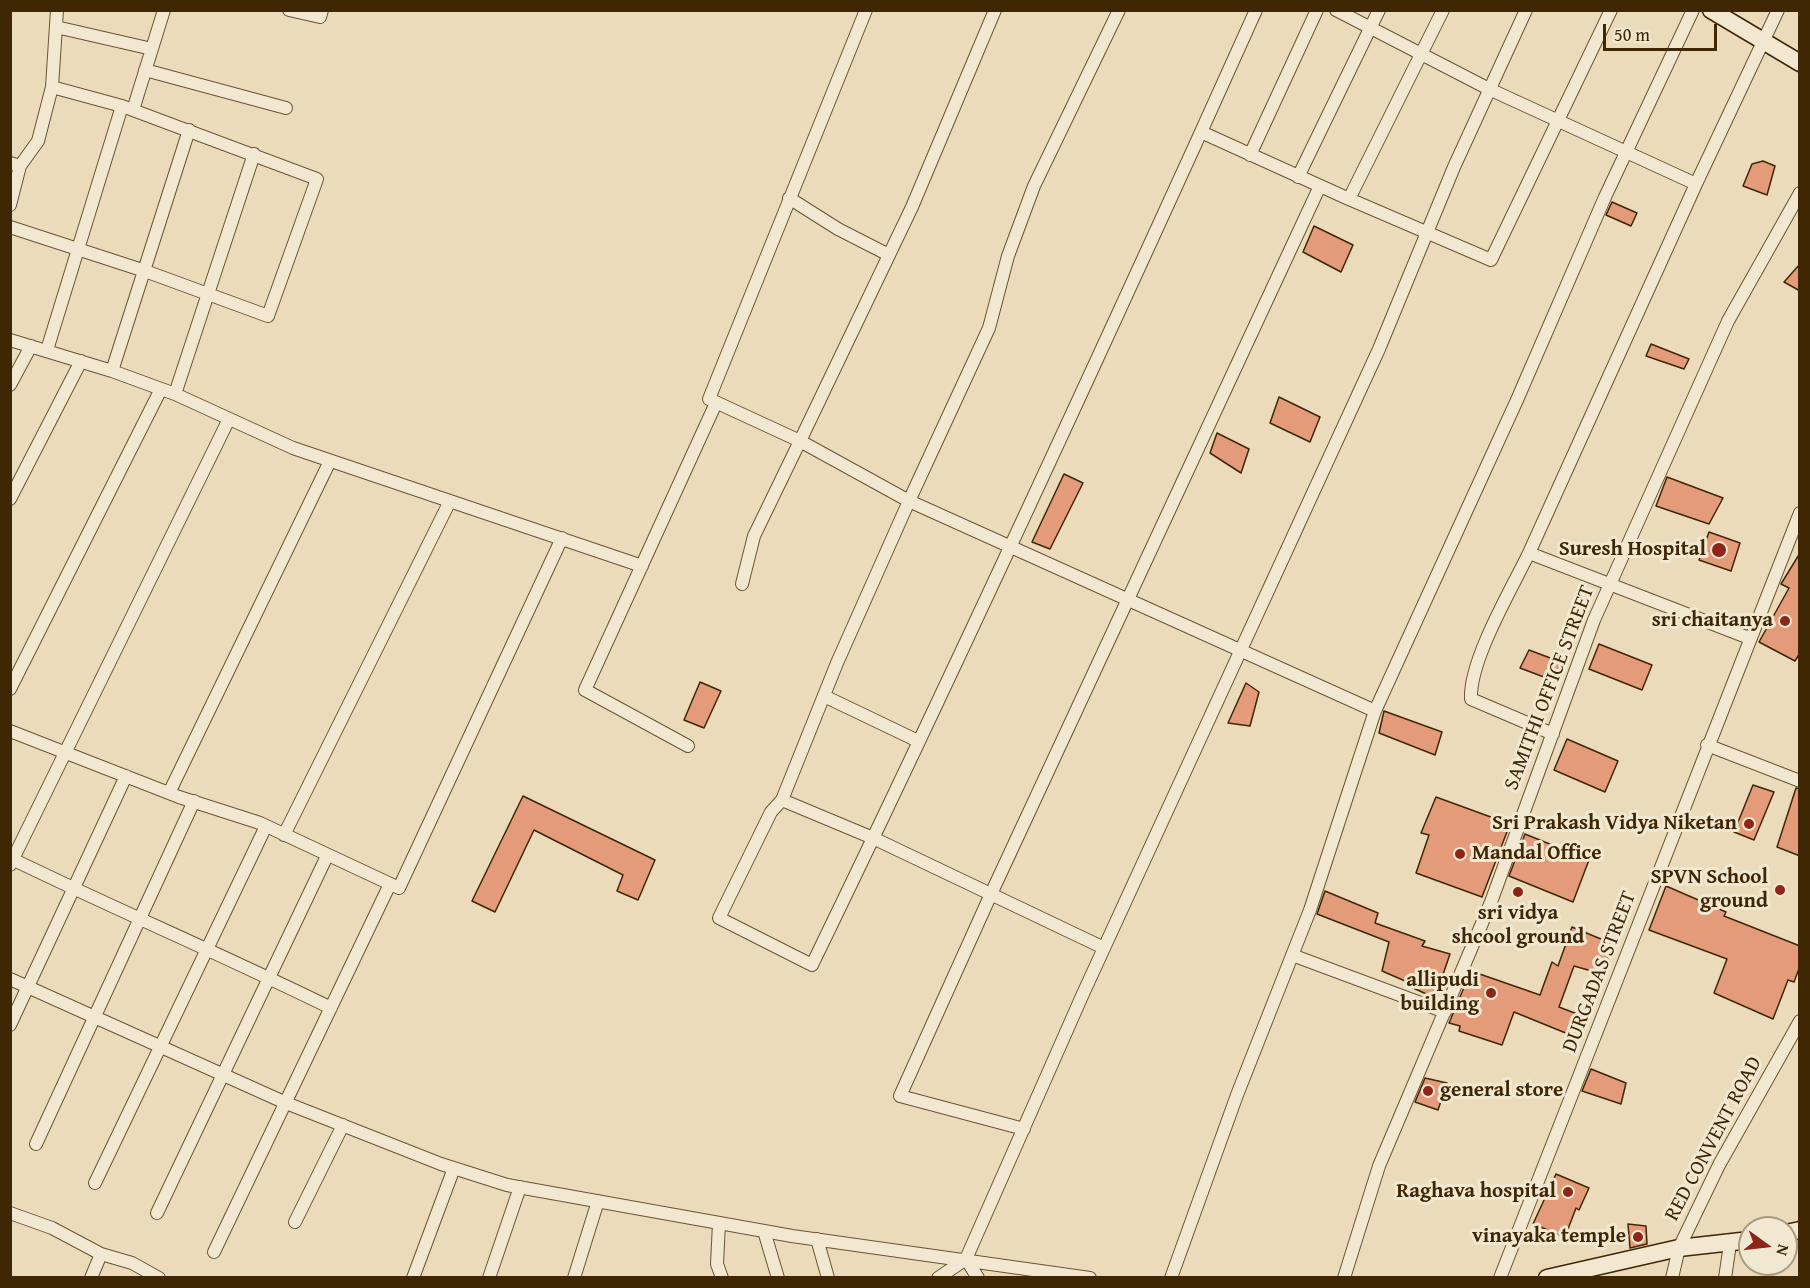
<!DOCTYPE html>
<html>
<head>
<meta charset="utf-8">
<style>
	body { margin:0 }
	#map { position:relative; width:1810px; height:1288px; overflow:hidden; background:#ebdbba; font-family:"Gentium Book Plus",serif }
	canvas { display:block }
	.frame { position:absolute; inset:0; border:12px solid #3f2704; pointer-events:none }
	.north { position:absolute; left:1738px; top:1216px; width:60px; height:60px; box-sizing:border-box; background:#f2e8d2; border:2px solid #aa9b80; border-radius:50%; rotate:105deg; font-size:16px; font-weight:700; line-height:24px; text-align:center; color:#3f2704 }
	.north::after { content:''; display:block; margin:auto; width:21px; height:27px; background:#8f2418; clip-path:polygon(50% 0,100% 100%,50% 72%,0 100%) }
	.scale { position:absolute; left:1603px; top:24px; width:114px; height:27px; box-sizing:border-box; border:3px solid #3f2704; border-top:0; padding-left:8px; font-size:18px; line-height:21px; white-space:nowrap; color:#3f2704; -webkit-text-stroke:4px #f2e8d2; paint-order:stroke }
</style>
</head>
<body>
<div id="map">
<canvas width="1810" height="1288"></canvas>
<div class="frame"></div>
<div class="north">N</div>
<div class="scale">50 m</div>
</div>
<script>
const c = document.querySelector('canvas').getContext('2d');
c.lineJoin = 'round';
function paint(path, color) {
  c.fillStyle = color;
  c.fill(path, 'evenodd');
}
function trace(path, color, width, dash) {
  c.strokeStyle = color;
  c.lineWidth = width;
  c.lineCap = dash ? 'butt' : 'round';
  c.setLineDash(dash || []);
  c.stroke(path);
}
function drawText(font, color, halo, rows, align = 'center') {
  c.font = font + ' "Gentium Book Plus",serif';
  c.lineWidth = 6;
  c.setLineDash([]);
  c.textBaseline = 'middle';
  c.strokeStyle = halo;
  c.fillStyle = color;
  for (const [text, x, y, turn = 0] of rows) {
    c.save();
    c.translate(x, y);
    c.rotate((+turn || 0) * Math.PI / 180);
    c.textAlign = isNaN(turn) ? turn : align;
    if (halo) c.strokeText(text, 0, 0);
    c.fillText(text, 0, 0);
    c.restore();
  }
}
const building = new Path2D(`
	M1763,161l12,5 -8,29 -24,-9 9,-22z
	M1612,202l25,11 -6,13 -25,-11z
	M1314,226l39,19 -12,27 -38,-20z
	M1800,264v27l-16,-9z
	M1651,344l38,15 -5,10 -38,-13z
	M1279,397l41,20 -10,25 -40,-19z
	M1217,433l32,16 -8,24 -31,-20z
	M1064,474l19,9 -33,66 -18,-7z
	M1667,477l56,21 -14,26 -53,-18z
	M1709,532l31,11 -9,28 -32,-11z
	M1800,553v100l-5,8 -36,-19 30,-54 -8,-4z
	M1599,644l53,21 -10,25 -53,-21z
	M1529,650l32,12 -4,20 -37,-14z
	M700,682l21,9 -17,37 -20,-8z
	M1246,683l13,9 -9,34 -22,-3z
	M1384,711l58,21 -7,23 -56,-22z
	M1567,739l51,22 -13,31 -51,-22z
	M1753,785l21,7 -20,48 -20,-8z
	M1796,788l4,1v67l-23,-9z
	M523,796l132,64 -17,40 -21,-9 6,-16 -89,-45 -39,82 -23,-11z
	M1436,797l74,27 -28,73 -66,-24 13,-38 -8,-2z
	M1525,834l64,26 -16,42 -64,-26z
	M1666,886l60,26 -2,4 76,30v20l-6,16 -6,-2 -15,39 -59,-26 13,-34 -78,-29z
	M1325,891l53,22 -3,10 50,18 -3,5 28,8 -15,44 -24,-11 1,-3 -30,-13 7,-29 -72,-28z
	M1572,927l41,17 -11,30 -28,-8 -15,41 26,10 -7,21 -64,-26 -12,33 -43,-14 1,-5 -11,-3 22,-52 69,24 12,-33 6,4z
	M1591,1069l35,14 -5,21 -39,-13z
	M1425,1078l22,5 -9,27 -23,-8z
	M1556,1174l33,14 -10,22 -3,-2 -11,29 -32,-13z
	M1628,1224l18,2 1,18 -17,4z`);
paint(building, '#e49b7a');
trace(building, '#3f2704', 1.5);
const street = new Path2D(`
	M289,10l31,7 2,-7
	M1119,10l-85,176 -26,70 -19,72 -80,173 466,210
	M1256,10l-55,122 148,67
	M1336,10l153,79 207,95
	M1443,10l-94,189 142,61 120,-250
	M56,27l96,22
	M145,70l141,38
	M133,110l31,-100
	M1250,155l67,-145
	M10,163l10,3 -10,39
	M20,166l18,-25 14,-54 5,-77
	M1298,177l81,-167
	M789,198l49,31 51,26
	M10,227l135,44 123,45 49,-137 -195,-73 -70,-19
	M10,340l102,31 63,23 118,54 349,118
	M47,350l75,-244
	M112,371l77,-241
	M10,385l21,-39
	M175,394l79,-240
	M10,499l71,-138
	M1529,553c-18,37 -60,108 -58,146l82,35
	M742,584l12,-48 46,-95 -91,-42 157,-389
	M1749,638l-220,-85 167,-369 82,-174
	M10,689l151,-300
	M824,696l94,45
	M10,731l169,66 81,26 139,65 163,-350
	M1707,745l93,36
	M688,746l-103,-56 131,-287
	M169,793l161,-332
	M782,800l55,-137 72,-162 -109,-60 112,-234 83,-197
	M284,835l166,-334
	M10,858c107,52 215,98 321,150
	M10,865l219,-446
	M1104,948l-231,-110 -91,-38 -11,12 -52,106 93,47c134,-276 262,-554 389,-833
	M1292,955l153,57
	M10,979l276,124 155,61 66,21 285,51 298,42
	M10,1025l116,-249
	M1024,1129l-124,-33 91,-202 328,-706
	M36,1144l158,-343
	M95,1183l171,-357
	M10,1213l42,15 49,26 31,9 27,15
	M157,1213l170,-357
	M295,1222l48,-97
	M719,1223l-2,41 5,14
	M764,1231l14,47
	M817,1239l11,39
	M214,1252l176,-368
	M966,1259l12,19
	M91,1278l10,-24
	M413,1278l41,-110
	M489,1278l31,-91
	M574,1278l24,-77
	M938,1278l28,-19 116,-263 297,-647 75,-182 72,-157
	M1171,1278l66,-183 73,-185 65,-199 142,-311 88,-203 88,-187
	M1344,1278l35,-112 112,-264 103,-282 134,-299 72,-128
	M1500,1278c101,-255 198,-511 300,-765
	M1672,1278l7,-30 40,-83 81,-144
	M1725,1278l5,-34`);
const secondary = new Path2D(`
	M1711,10l89,53
	M1786,1233l14,-3
	M1547,1278l132,-30 71,-8`);
trace(street, '#6a5432', 14);
trace(secondary, '#3f2704', 19);
trace(street, '#f2e8d2', 12);
trace(secondary, '#f2e8d2', 16);
for (const [x, y, r, color] of [
	[1719,550,8,"#8f2418"],
	[1785,621,6,"#8f2418"],
	[1749,824,6,"#8f2418"],
	[1460,854,6,"#8f2418"],
	[1780,890,6,"#8f2418"],
	[1518,892,6,"#8f2418"],
	[1491,993,6,"#8f2418"],
	[1428,1091,6,"#8f2418"],
	[1568,1192,6,"#8f2418"],
	[1638,1237,6,"#8f2418"]
]) {
  const dot = new Path2D();
  dot.arc(x, y, r, 0, 2 * Math.PI);
  c.fillStyle = color;
  c.fill(dot);
  trace(dot, '#f2e8d2', 2);
}
drawText('bold 21px', '#3f2704', '#f2e8d2', [
	["Suresh Hospital",1706,550],
	["sri chaitanya",1773,621],
	["Sri Prakash Vidya Niketan",1737,824],
	["Mandal Office",1472,854,"left"],
	["SPVN School",1768,878],
	["ground",1768,902],
	["sri vidya",1518,914,"center"],
	["shcool ground",1518,938,"center"],
	["allipudi",1479,981],
	["building",1479,1005],
	["general store",1440,1091,"left"],
	["Raghava hospital",1556,1192],
	["vinayaka temple",1626,1237]
], 'right');
drawText('21px', '#3f2704', '#f2e8d2', [
	["SAMITHI OFFICE STREET",1550,688,-69],
	["DURGADAS STREET",1600,972,-69],
	["RED CONVENT ROAD",1714,1139,-62]
]);
</script>
</body>
</html>
